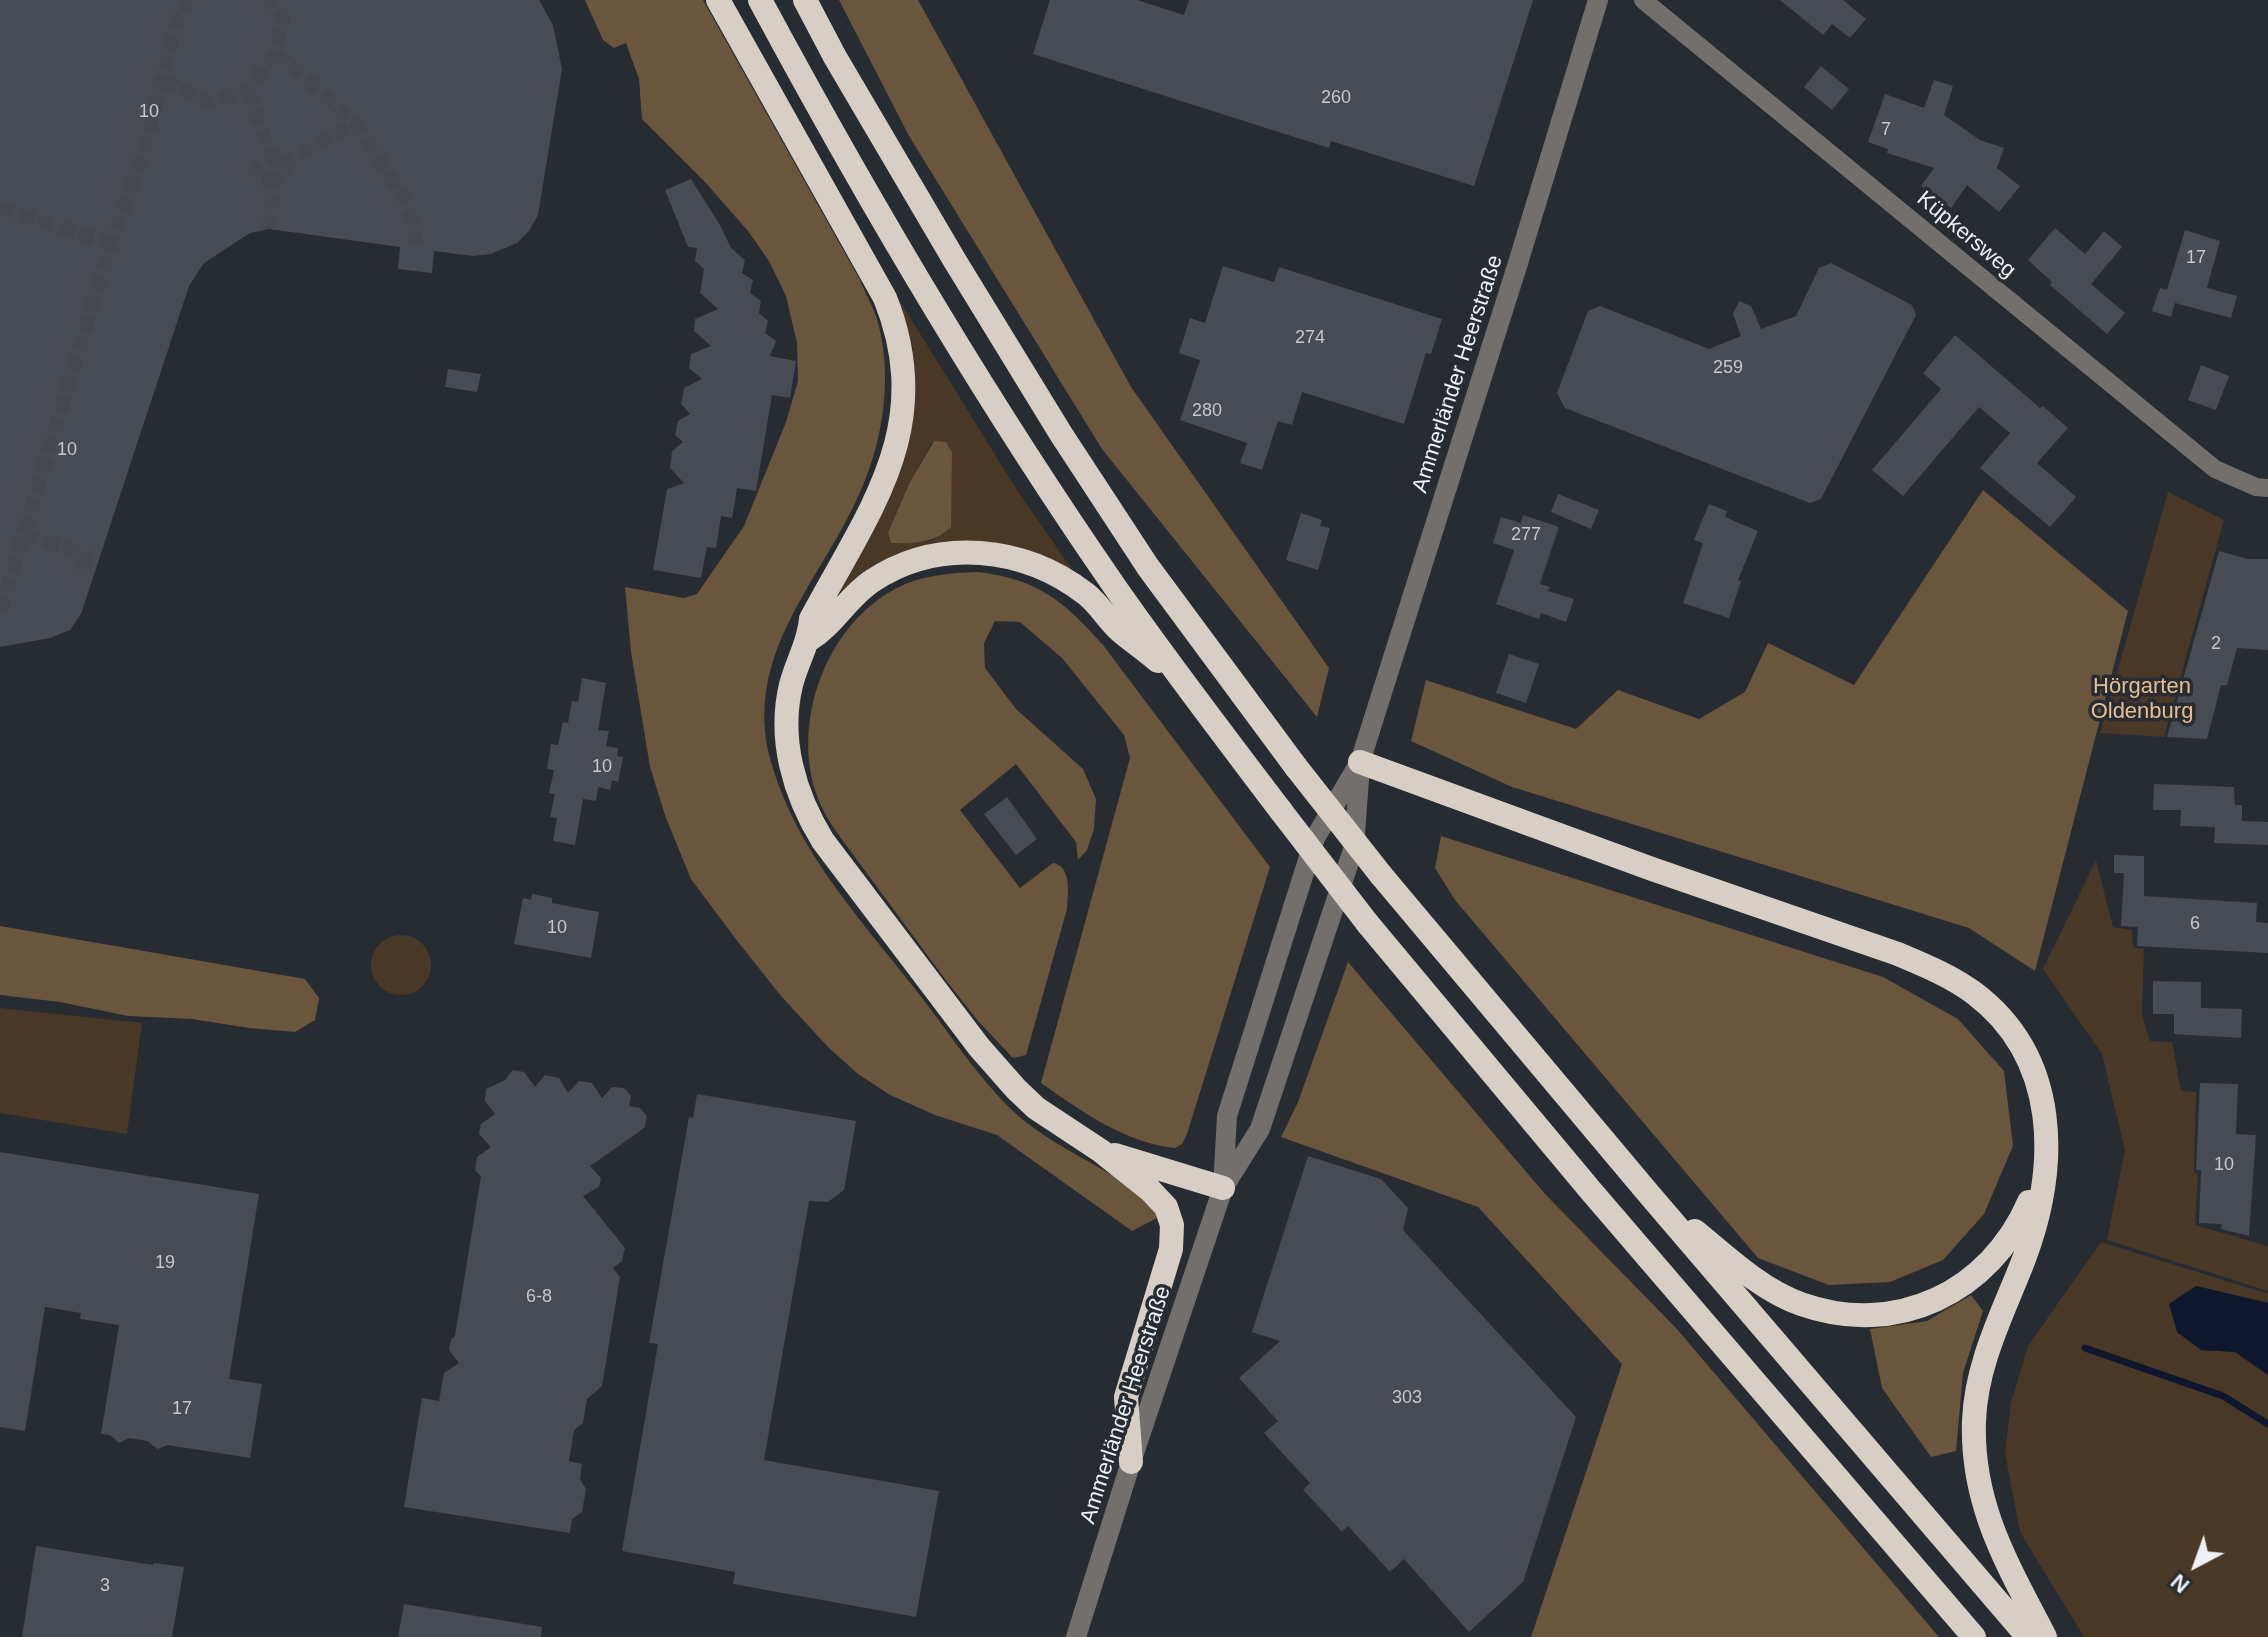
<!DOCTYPE html>
<html>
<head>
<meta charset="utf-8">
<style>
	body { margin:0 }
	#map { position:relative; width:2268px; height:1637px; overflow:hidden; background:#272b32; font-family:Helvetica,sans-serif }
	canvas { display:block }
	.north { position:absolute; left:2156px; top:1525px; width:80px; height:80px; -webkit-text-stroke:6px #272b32; paint-order:stroke; rotate:221deg; font-size:22px; font-weight:700; line-height:32px; text-align:center; color:#edf0f5 }
	.north::after { content:''; display:block; margin:auto; width:28px; height:36px; background:#edf0f5; clip-path:polygon(50% 0,100% 100%,50% 72%,0 100%) }
</style>
</head>
<body>
<div id="map">
<canvas width="2268" height="1637"></canvas>
<div class="north">N</div>
</div>
<script>
const c = document.querySelector('canvas').getContext('2d');
c.lineJoin = 'round';
function paint(path, color) {
  c.fillStyle = color;
  c.fill(path, 'evenodd');
}
function trace(path, color, width, dash) {
  c.strokeStyle = color;
  c.lineWidth = width;
  c.lineCap = dash ? 'butt' : 'round';
  c.setLineDash(dash || []);
  c.stroke(path);
}
function drawText(font, color, halo, rows, align = 'center') {
  c.font = font + ' Helvetica,sans-serif';
  c.lineWidth = 7;
  c.setLineDash([]);
  c.textBaseline = 'middle';
  c.strokeStyle = halo;
  c.fillStyle = color;
  for (const [text, x, y, turn = 0] of rows) {
    c.save();
    c.translate(x, y);
    c.rotate((+turn || 0) * Math.PI / 180);
    c.textAlign = isNaN(turn) ? turn : align;
    if (halo) c.strokeText(text, 0, 0);
    c.fillText(text, 0, 0);
    c.restore();
  }
}
paint(new Path2D(`
	M898,298l119,192 54,78 -1,5 -68,-25 -158,45 -7,-4 78,-205 -2,-36zM933,441l18,86c-22,22 -38,16 -63,4l22,-49z
	M2168,492l56,28 -60,217 -64,-4z
	M2096,860l17,67 19,3 1,17 11,2 -2,66 8,26 22,1 9,49 15,1 -2,81 4,1 -3,51 73,21v45l-161,-51 18,-90 -23,-96 -59,-85z
	M371 965a30 30 0 1 1 60 0a30 30 0 1 1-60 0Z
	M0,1008l142,15 -15,111 -127,-21z
	M2101,1242l167,52v9l-72,-17 5,64 34,2 33,23v262h-184l-64,-105 -15,-79 6,-50 17,-57z`), '#483825');
paint(new Path2D(`
	M585,0h118l157,280c5,13 13,26 17,39 16,55 7,119 -16,171 -39,91 -120,164 -90,272 26,92 95,163 152,237 29,38 56,80 91,113 26,24 60,41 91,59 14,9 39,20 48,35 2,3 3,8 4,12l-25,13 -135,-96 -62,-20 -45,-20 -32,-21 -30,-27 -47,-51 -46,-58 -44,-59 -25,-61 -16,-51 -19,-115 -6,-65 59,11 13,-4 47,-68 42,-104 12,-41 -1,-38 -11,-47 -17,-35 -21,-30 -43,-49 -63,-63 -3,-40 -13,-36 -12,5 -11,-8z
	M839,0h79l213,387 198,281 -12,49 -215,-268 -193,-313z
	M934,441l12,1 6,10 -1,75c-17,17 -37,16 -60,16l-3,-11 22,-50z
	M1983,490l145,121 -93,360 -66,-43 -457,-141 -101,-46 15,-61 150,49 42,-39 81,29 46,-27 23,-49 86,42z
	M978,572c60,7 87,30 125,73l167,222 -83,267 -5,10 -7,4c-50,-5 -94,-37 -134,-65l89,-325 -6,-23 -62,-77 -42,-36 -25,-1 -11,22 1,25 31,41 67,60 13,30 -2,30 -7,21 -9,10 -2,-18 -60,-78 -56,46 60,78 33,-25c19,3 15,31 14,46l-41,146 -13,3 -35,-37 -33,-42 -102,-138c-11,-15 -21,-30 -27,-48 -24,-72 10,-167 79,-204 26,-14 54,-16 83,-17z
	M1441,836l442,141 75,42 46,52 9,75 -29,68 -41,46 -53,22 -61,3 -71,-27 -303,-358 -20,-32z
	M0,926l305,53 14,19 -4,22 -20,12 -46,-4 -57,-9 -64,-3 -68,-14 -60,-7z
	M1348,962l197,232 131,134 263,309h-408l91,-273 -144,-157 -197,-70 17,-35z
	M1971,1295l12,16 -20,62 -7,78 -25,6 -49,-69 -12,-59 57,-8z`), '#6a553d');
paint(new Path2D(`
	M2196,1286l72,17v72l-33,-23 -34,-2 -24,-18 -8,-28z`), '#0e172d');
trace(new Path2D(`
	M2085,1348l138,48 45,28`), '#0e172d', 7);
paint(new Path2D(`
	M0,0h539l14,25 9,44 -24,146 -9,16 -12,12 -26,11 -18,2 -39,-5 -2,22 -34,-4 2,-22 -131,-18 -19,4 -46,30 -15,23 -108,328 -11,16 -20,8 -50,9z
	M1050,0h87l47,15 5,-15h344l-59,186 -143,-45 -2,7 -296,-94z
	M1780,0h63l23,19 -16,19 -18,-14 -9,11z
	M1821,66l28,23 -17,21 -28,-23z
	M1934,80l19,6 -9,29 36,25 24,8 -7,20 23,18 -21,26 -32,-27 -16,23 -30,-22 13,-18 -47,-15 1,-4 -20,-7 17,-48 39,14z
	M691,179l29,46 11,23 14,12 -3,13 11,7 -3,13 11,8 -2,12 9,8 -3,12 11,8 -6,15 26,5 -6,37 -18,-3 -16,96 -19,-3 -5,30 -11,-2 -5,32 -9,-1 -6,31 -48,-8 14,-81 17,-6 -14,-15 2,-17 11,-9 -8,-7 3,-14 12,-7 -9,-10 3,-16 18,-9 -13,-11 2,-14 20,-8 -17,-15 1,-12 23,-10 -18,-16 4,-24 -9,-8 2,-13 -9,-1 -23,-57z
	M2055,228l30,26 19,-23 18,16 -31,37 34,29 -18,21 -57,-49 2,-3 -24,-22z
	M2185,230l35,11 -13,47 30,8 -6,22 -56,-15 -4,14 -19,-6 8,-23 7,2z
	M1831,263l81,42 4,10 -95,184 -11,4 -245,-95 -8,-15 31,-82 12,-5 109,43 32,-13 -8,-22 6,-13 12,5 10,23 35,-13 23,-48z
	M1223,266l51,16 5,-15 163,52 -11,35 -5,-1 -22,71 -102,-32 -10,33 -14,-4 -16,49 -22,-7 7,-20 -67,-23 20,-60 -21,-7 11,-35 15,5z
	M1955,335l85,73 3,-2 25,22 -31,35 39,34 -26,30 -70,-59 30,-35 -31,-26 -76,89 -31,-26 69,-81 -18,-16z
	M2201,365l28,11 -13,34 -28,-10z
	M448,369l33,5 -4,18 -32,-5z
	M1558,494l41,16 -8,19 -40,-17z
	M1709,504l18,7 -2,6 33,14 -20,49 3,1 -12,37 -46,-15 20,-60 -9,-3z
	M1301,513l21,7 -2,6 10,2 -12,42 -32,-10z
	M1523,515l36,12 -19,57 10,3 -2,4 26,8 -8,23 -25,-9 -2,6 -43,-15 18,-54 -21,-7 8,-26 20,6z
	M2219,551l29,8h20v91l-31,-2 -10,37h-6l-14,54 -40,-2z
	M1509,654l30,10 -13,39 -30,-10z
	M582,678l24,5 -8,47 11,1 -3,15 12,2 -1,8 6,1 -5,25 -6,-2 -2,10 -12,-3 -2,14 -13,-2 -8,46 -22,-4 4,-23 -7,-1 5,-23 -6,-1 5,-23 -7,-1 4,-25 7,1 5,-23 5,1 4,-22 6,1z
	M2154,784l80,3 1,18h7v16l26,1v23l-54,-2 1,-16 -35,-1 1,-16h-28z
	M1007,797l30,42 -21,16 -32,-41z
	M2114,855l30,1v40l113,7 -1,19 12,1v30l-131,-7 1,-19 -17,-1 3,-53h-10z
	M532,894l20,4v5l47,9 -8,46 -77,-14 9,-46 8,2z
	M2153,981l48,1v26l41,1 -1,29 -67,-4v-20h-21z
	M513,1070l11,2 11,15 10,-12 14,3 9,15 11,-12 13,2 10,15 10,-11 12,1 7,8 -2,10 11,2 7,8 -2,11 -9,7 -46,32 11,12 -2,9 -16,9 42,52 -3,13 -9,7 7,9 -18,109 -15,13 -4,24 -9,7 -5,31 13,3 -2,15 6,10 -4,23 -10,7 -2,14 -166,-26 18,-109 17,3 5,-28 15,-10 -10,-13 2,-11 4,-3 26,-160 -6,-6 2,-13 14,-10 -12,-13 2,-10 14,-10 -10,-13 1,-12 19,-9z
	M2200,1083l38,1 -2,50 20,1 -7,101 -28,-7 1,-5 -23,-1 2,-53h-5z
	M697,1094l159,27 -12,69 -16,12 -19,-1 -45,259 175,31 -23,126 -183,-33 2,-12 -113,-21 36,-207 -9,-1 40,-226 4,1z
	M0,1152l259,42 -30,185 33,5 -12,74 -82,-13 -11,4 -10,-8 -18,-3 -10,5 -9,-8 -9,-1 18,-109 -39,-6 1,-6 -36,-6 -20,124 -25,-4z
	M1308,1156l73,23 27,29 -5,22 173,187 -53,165 -54,50 -65,-73 -14,13 -42,-46 -6,6 -33,-36 -6,-6 7,-7 -46,-50 14,-12 -39,-43 41,-37 -28,-9z
	M36,1546l117,19 1,-2 30,4 -12,70h-150z
	M404,1604l138,23 -1,10h-143z`), '#474b53');
trace(new Path2D(`
	M275,52l81,71 52,82 9,44
	M162,80l46,22 39,-11 28,-39 8,-34 -15,-18
	M247,91l25,66 -9,4 -8,9 7,10 14,3
	M272,157l9,5 1,8 9,-11 65,-36
	M0,208l111,36
	M269,229l5,-43 6,-12
	M25,534l61,21 -6,20
	M0,612l111,-368 32,-90 32,-128 13,-26`), '#45494f', 14, [14, 7]);
trace(new Path2D(`
	M1643,0l572,469 41,18 12,1`), '#726f6c', 18);
trace(new Path2D(`
	M1223,1188l4,-72 88,-278 45,-76 158,-499 80,-263
	M1076,1637l55,-175 92,-274 37,-59 94,-282 6,-81`), '#726f6c', 20);
trace(new Path2D(`
	M718,0l167,298c52,129 -16,212 -74,321 -2,25 -14,42 -20,66 -13,54 3,109 32,156l156,206 37,42 20,19 65,43 49,39 16,17 6,18 -1,24 -45,148 5,65
	M760,0c108,201 225,399 355,587 53,76 110,150 166,224
	M805,0l30,57 120,204 106,173 87,133 148,200
	M810,639c24,-15 38,-42 62,-58 66,-44 152,-35 214,13 13,10 21,25 33,36 13,11 26,20 39,31
	M1360,762l292,107 246,85c26,11 53,22 76,39 86,65 85,173 50,266 -20,52 -48,104 -50,162 -3,84 34,144 71,216
	M1381,875l267,318 380,444
	M1368,924l223,267 383,446
	M1115,1155l108,33
	M1695,1231c32,26 66,59 106,73 95,34 189,-12 228,-102`), '#d7cfc6', 24);
trace(new Path2D(`
	M1296,767l85,108
	M1281,811l87,113`), '#d7cfc6', 24);
drawText('18px', '#c4c7cc', null, [
	["260",1336,98],
	["10",149,112],
	["7",1886,130],
	["17",2196,258],
	["274",1310,338],
	["259",1728,368],
	["280",1207,411],
	["10",67,450],
	["277",1526,535],
	["2",2216,644],
	["10",602,767],
	["6",2195,924],
	["10",557,928],
	["10",2224,1165],
	["19",165,1263],
	["6-8",539,1297],
	["303",1407,1398],
	["17",182,1409],
	["3",105,1586]
]);
drawText('22px', '#edf0f5', '#272b32', [
	["Küpkersweg",1966,235,40],
	["Ammerländer Heerstraße",1458,374,-72],
	["Ammerländer Heerstraße",1126,1405,-72]
]);
drawText('22px', '#e6be90', '#272b32', [
	["Hörgarten",2142,687],
	["Oldenburg",2142,712]
]);
</script>
</body>
</html>
